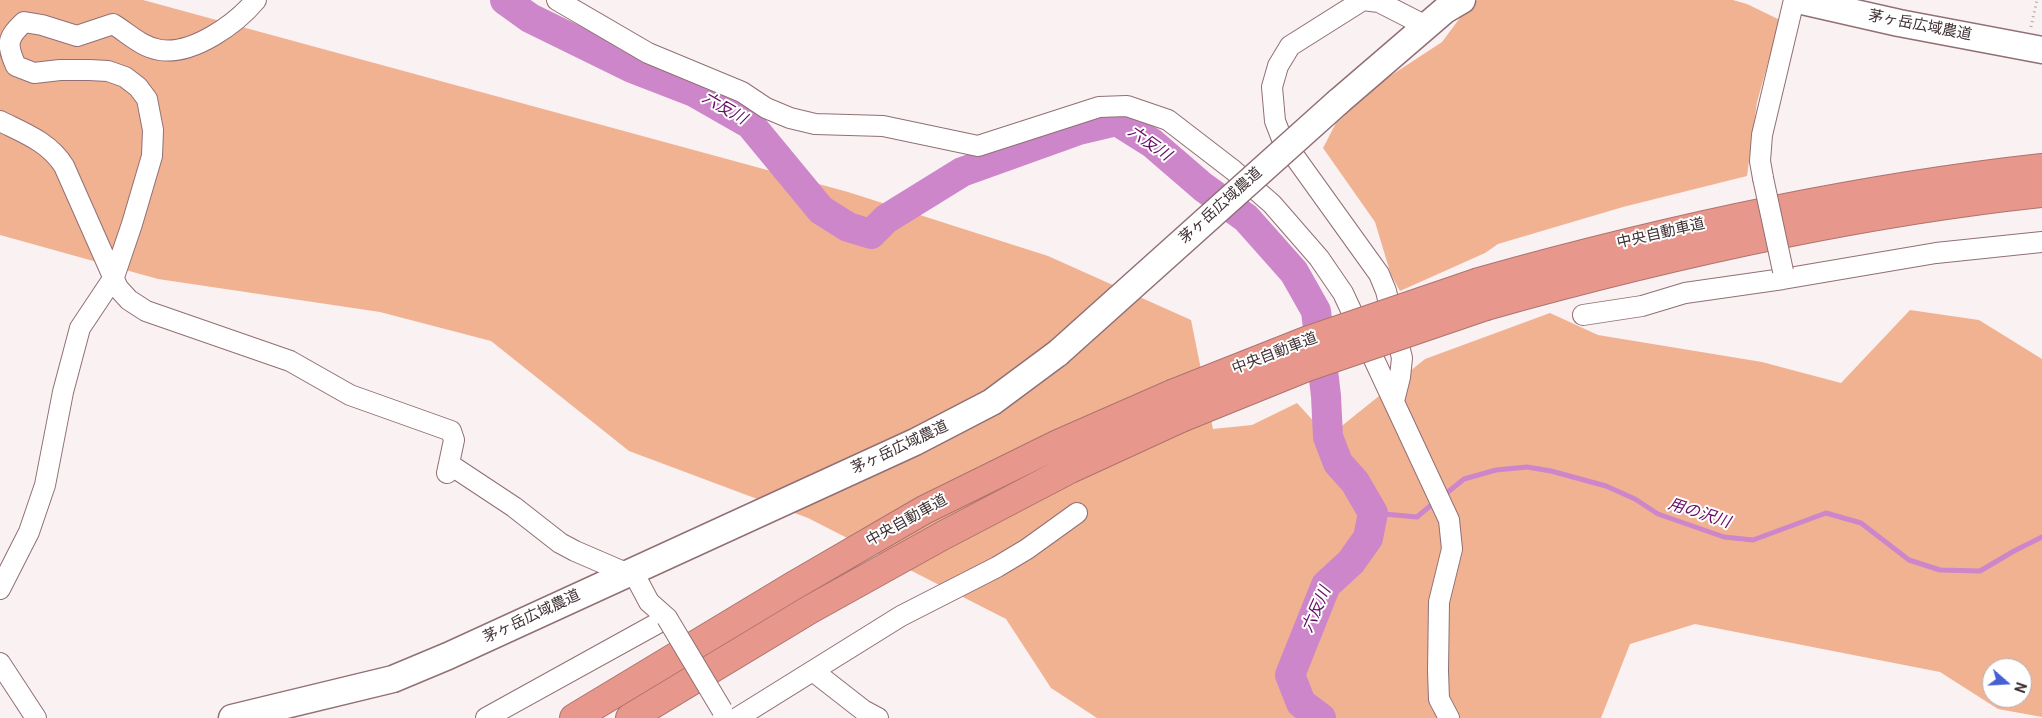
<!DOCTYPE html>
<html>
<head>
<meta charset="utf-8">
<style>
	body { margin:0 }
	#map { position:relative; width:2042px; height:718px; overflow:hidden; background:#faf1f3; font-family:Roboto,sans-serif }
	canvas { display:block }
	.north { position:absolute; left:1982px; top:658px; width:50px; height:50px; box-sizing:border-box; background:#fff; border:1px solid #b3adae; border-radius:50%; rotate:109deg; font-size:14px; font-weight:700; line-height:20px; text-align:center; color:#403134 }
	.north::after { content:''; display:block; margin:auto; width:18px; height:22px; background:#4660d4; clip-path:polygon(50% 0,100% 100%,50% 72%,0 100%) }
</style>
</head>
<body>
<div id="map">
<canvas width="2042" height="718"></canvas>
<div class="north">N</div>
</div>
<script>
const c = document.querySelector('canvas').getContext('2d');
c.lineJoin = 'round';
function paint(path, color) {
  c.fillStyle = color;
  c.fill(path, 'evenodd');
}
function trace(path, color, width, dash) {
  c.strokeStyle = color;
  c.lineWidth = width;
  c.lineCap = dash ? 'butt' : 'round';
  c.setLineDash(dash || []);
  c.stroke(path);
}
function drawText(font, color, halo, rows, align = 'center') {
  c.font = font + ' Roboto,"Noto Sans JP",sans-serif';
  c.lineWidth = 4;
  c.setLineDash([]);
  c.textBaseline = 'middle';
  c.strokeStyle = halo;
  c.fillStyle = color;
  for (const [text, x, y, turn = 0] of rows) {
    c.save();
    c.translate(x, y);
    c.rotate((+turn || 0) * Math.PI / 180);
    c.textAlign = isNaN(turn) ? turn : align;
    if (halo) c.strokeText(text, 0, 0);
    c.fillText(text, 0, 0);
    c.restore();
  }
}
paint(new Path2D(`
	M0,0h143l705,192 200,64 143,64 22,109 39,-4 45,-22 31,34 97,-78 125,-46 48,22 164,27 79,21 69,-73 69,10 63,39v358l-44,-8 -58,-37 -245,-48 -65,20 -29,74h-504l-46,-30 -45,-69 -198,-101 -179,-67 -138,-110 -111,-29 -222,-33 -158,-44zM1992,668h30v30h-30z
	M1478,0h255l14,4 33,16 -23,82 -10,74 -124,31 -125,37 -13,9 -85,38 -9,-16 -16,-53 -52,-74 13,-25 45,-41 61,-40 29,-39z`), '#f1b292');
trace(new Path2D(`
	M1443,496l21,-17 32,-9 31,-3 24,4 55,15 29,13 23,15 66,23 29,3 73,-27 35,10 48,37 31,10 40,1 34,-20 28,-14
	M1373,513l44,4 19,-16`), '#ce86ca', 5);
trace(new Path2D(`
	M505,0l25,18 102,50 62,24 56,32 71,86 27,17 23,7 15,-15 76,-47 117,-42 38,-9 35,22 51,44 43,31 48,54 22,39 10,85 2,41 10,26 17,19 18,31 -5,25 -17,24 -25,23 -36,90 11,28 20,15`), '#ce86ca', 30);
const minor = new Path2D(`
	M557,0l91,53 94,39 24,16 24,10 25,6 68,2 95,20 121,-39 28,-1 41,14 65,50 39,34 47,54 24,35 106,227 3,29 -13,53 -1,69 1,28 10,19
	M0,121c24,12 49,21 64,45l54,122 11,12 17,11 144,50 60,34 101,36 3,9 -7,33
	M1763,178l-3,-17 2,-26 32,-135
	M1583,315l59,-9 43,-13 98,-14 153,-26 106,-11
	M1394,401l6,-24 2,-19 -16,-67 -7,-17 -97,-135 -7,-18 -3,-34 6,-21 12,-20 73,-46 16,2 47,24
	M449,464l65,43 46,36 15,8 51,22
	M0,589l29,-57 16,-47 18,-93 17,-64 34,-51 18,-53 20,-68 1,-26 -6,-31 -9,-12 -13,-10 -17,-6 -19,-1h-29l-26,3 -18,-7c-10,-22 -9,-28 8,-44l18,3 35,11 36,-12c15,9 28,23 47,26 33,5 76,-26 96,-50
	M0,663l36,55
	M813,671l50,39 15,8
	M486,718l181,-100 -18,-16 -17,-32
	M737,718l164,-102 96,-49 30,-18 50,-36`);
const tertiary = new Path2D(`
	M1798,0l101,23 143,27
	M1338,102l107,-92 17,-10
	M232,718l161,-39 55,-23 467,-214 77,-40 66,-49`);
const motorway = new Path2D(`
	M1479,282c185,-52 372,-93 563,-114
	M1486,306c182,-51 368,-93 556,-113
	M574,718l219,-132 131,-76 134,-66 114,-50
	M630,718l179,-108 133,-74 128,-67 111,-51`);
trace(minor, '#916f74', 22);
trace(tertiary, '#916f74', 29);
trace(motorway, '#ad736d', 30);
trace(new Path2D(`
	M2031,27l6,-27`), '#b0a5a7', 3, [1, 4]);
trace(minor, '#fff', 20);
trace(tertiary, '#fff', 26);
trace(motorway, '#e7978c', 28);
const minorBridge = new Path2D(`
	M1763,178l20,93
	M667,618l55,92`);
const tertiaryBridge = new Path2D(`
	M1058,353l280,-251`);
const motorwayBridge = new Path2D(`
	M1172,394l134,-53 173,-59
	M1181,418l126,-51 179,-61`);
trace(minorBridge, '#916f74', 22, []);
trace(tertiaryBridge, '#916f74', 29, []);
trace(motorwayBridge, '#ad736d', 30, []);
trace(minorBridge, '#fff', 20);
trace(tertiaryBridge, '#fff', 26);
trace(motorwayBridge, '#e7978c', 28);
drawText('15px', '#403134', '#fff', [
	["茅ヶ岳広域農道",1920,26,11],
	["茅ヶ岳広域農道",1221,206,-42],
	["中央自動車道",1661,234,-13],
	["中央自動車道",1275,354,-21],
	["茅ヶ岳広域農道",900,448,-25],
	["中央自動車道",907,521,-29],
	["茅ヶ岳広域農道",532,617,-25]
]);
drawText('italic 16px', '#650b64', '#fff', [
	["六反川",724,109,30],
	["六反川",1149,144,35],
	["用の沢川",1699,514,18],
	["六反川",1317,610,-66]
]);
</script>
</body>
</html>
